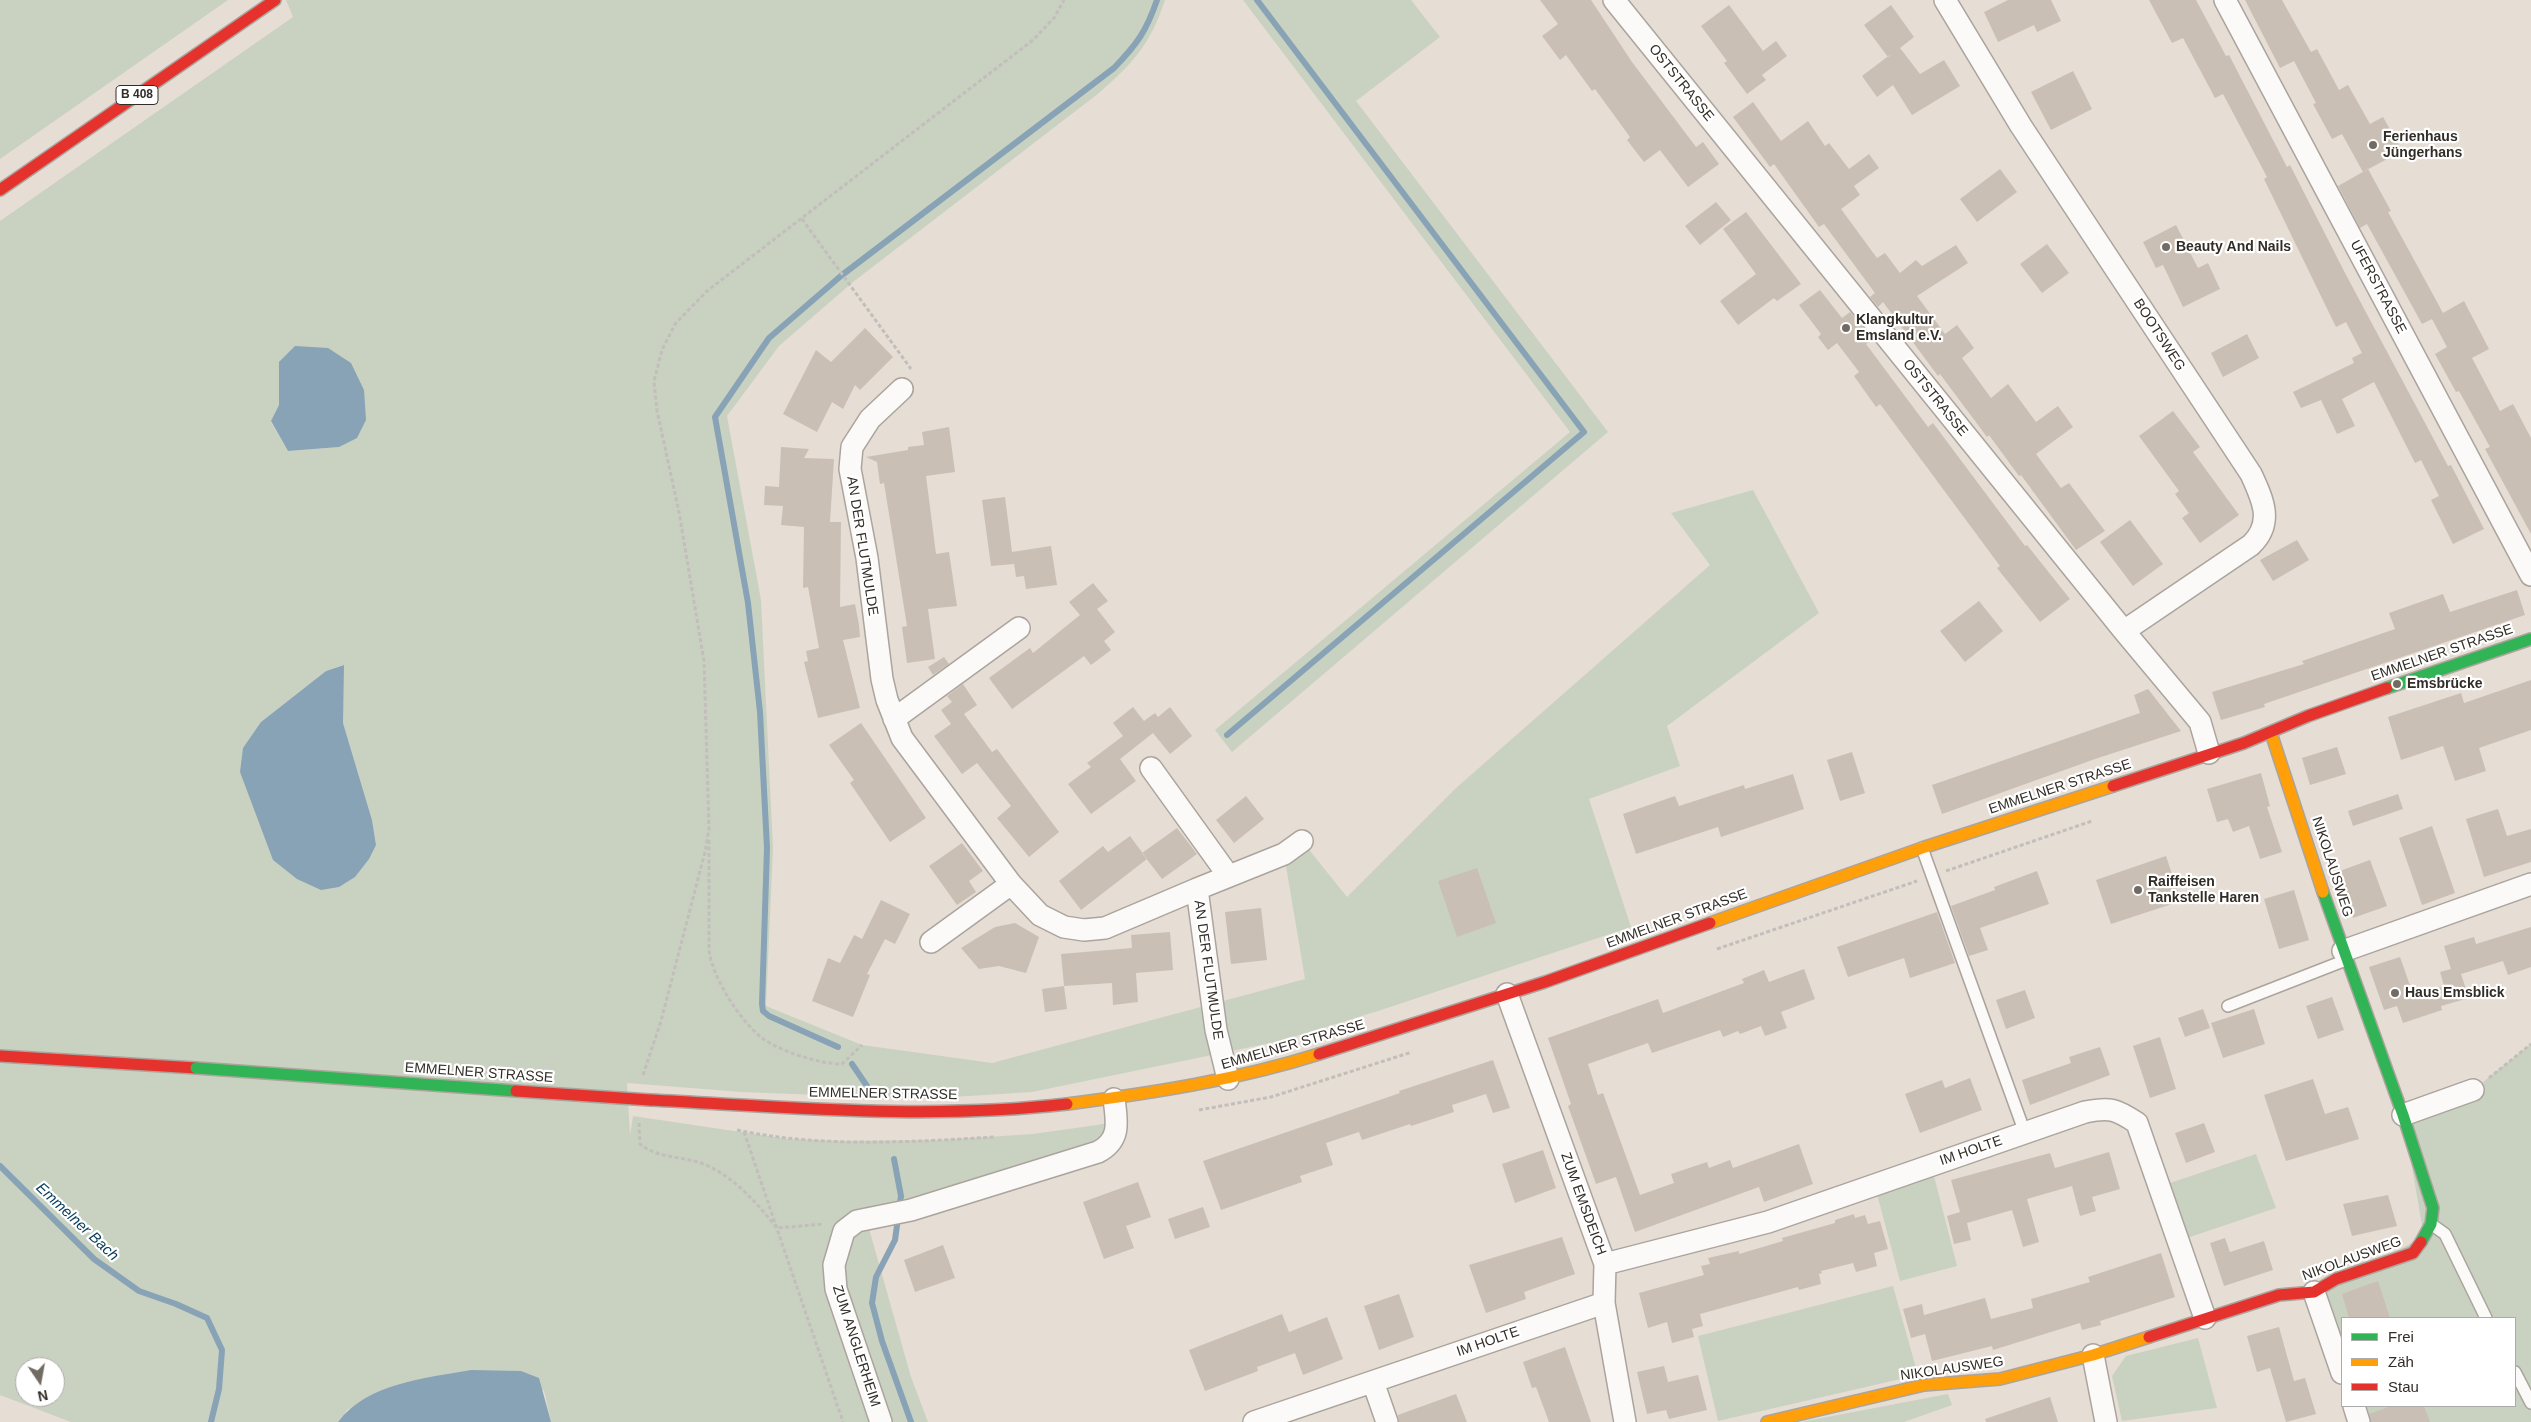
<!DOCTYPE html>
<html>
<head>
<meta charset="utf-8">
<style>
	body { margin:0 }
	#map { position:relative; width:2531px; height:1422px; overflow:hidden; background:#e6ddd5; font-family:Arial,sans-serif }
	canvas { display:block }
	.legend { position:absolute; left:2341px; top:1317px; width:175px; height:90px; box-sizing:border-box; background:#fff; border:1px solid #adaba9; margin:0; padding:6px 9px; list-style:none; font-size:15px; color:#322d27 }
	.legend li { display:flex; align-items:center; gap:10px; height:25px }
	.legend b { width:25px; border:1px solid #adaba9 }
	.north { position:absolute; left:15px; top:1357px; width:50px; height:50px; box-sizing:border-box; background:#fff; border:1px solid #adaba9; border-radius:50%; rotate:168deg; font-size:14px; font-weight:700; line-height:20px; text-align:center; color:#322d27 }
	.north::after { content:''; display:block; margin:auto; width:18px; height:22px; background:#716b64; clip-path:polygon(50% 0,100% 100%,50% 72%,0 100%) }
</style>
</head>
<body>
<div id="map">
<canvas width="2531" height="1422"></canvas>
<ul class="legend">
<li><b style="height:6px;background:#30b455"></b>Frei</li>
<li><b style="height:6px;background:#ff9f0a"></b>Zäh</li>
<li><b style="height:6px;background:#e5322d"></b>Stau</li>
</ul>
<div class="north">N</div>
</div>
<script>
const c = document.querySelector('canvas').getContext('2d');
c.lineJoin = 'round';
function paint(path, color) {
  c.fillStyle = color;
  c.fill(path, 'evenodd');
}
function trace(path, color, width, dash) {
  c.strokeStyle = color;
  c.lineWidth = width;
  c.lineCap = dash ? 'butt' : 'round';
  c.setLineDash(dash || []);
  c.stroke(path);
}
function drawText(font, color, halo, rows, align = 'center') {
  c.font = font + ' Arial,sans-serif';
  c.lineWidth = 4.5;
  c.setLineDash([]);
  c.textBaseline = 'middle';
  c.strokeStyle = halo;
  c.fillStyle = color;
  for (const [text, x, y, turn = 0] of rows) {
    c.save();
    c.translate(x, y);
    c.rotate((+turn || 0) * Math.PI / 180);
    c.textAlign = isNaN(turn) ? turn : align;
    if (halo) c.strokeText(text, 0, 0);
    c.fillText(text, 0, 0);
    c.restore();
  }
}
paint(new Path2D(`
	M0,0h228l-228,159z
	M286,0h879c-15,45 -31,62 -66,93l-246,189 -74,64 -52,70 34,184 12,248 -7,158 96,39 130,18 313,-84 -21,-125 18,-13 45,56 109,-109 254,-223 -39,-52 82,-23 66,123 -152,113 13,40 -91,33 42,128 -253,84 -98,30 -248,51 -111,7 -179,-7 -115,-9 3,52 3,-19 155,23 58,2 94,-1 93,-6 85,-12 -4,17 -250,72 47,166 17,45h-377l-7,-32 -196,19 -10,13h-267l-71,-27v-1174l293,-204zM279,362l60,85 -51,4 -17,-29 8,-17zM343,665v58l29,97 4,25 -115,-123 65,-51zM25,1367h30v30h-30z
	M1243,0h168l29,37 -84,64 252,331 -376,320 -17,-22 355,-298z
	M2531,1044v378h-172l-5,-16h161v-88h-173v55l-28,-81 110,-55 -21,-122 70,-25z
	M2256,1154l20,54 -89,30 -20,-54z
	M1934,1176l23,90 -57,15 -23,-87z
	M1893,1286l25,89 -200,46 -20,-85z
	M2198,1338l19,70 -95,13 -10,-45 14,-20z
	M1948,1394l4,11 -48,17h-103z`), '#c9d2c1');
paint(new Path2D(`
	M295,346l33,2 23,15 13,27 2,30 -9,18 -18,9 -51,4 -17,-30 8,-16v-43z
	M344,665l-1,58 29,97 4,25 -7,14 -14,18 -16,10 -18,3 -24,-11 -24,-19 -33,-88 3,-24 18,-26 65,-51z
	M471,1370l50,1 18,7 12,44h-213c29,-39 88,-44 133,-52z`), '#88a2b6');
trace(new Path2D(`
	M1227,735l357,-303 -327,-432
	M838,1047l-69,-31 -6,-5 -1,-7 5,-156 -7,-136 -12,-109 -33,-186 54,-79 73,-63 272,-207c23,-24 32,-36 43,-68
	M852,1064l19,28
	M894,1159l7,37 -6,44 -19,37 -4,26 10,38 29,81
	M0,1166l94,93 45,32 37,13 31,14 15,32 -3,39 -8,33`), '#88a2b6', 6);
paint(new Path2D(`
	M1540,0h51l41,62 64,85 7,-5 16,22 -31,23 -28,-37 -16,12 -17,-22 3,-3 -35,-48 -3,2 -26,-36 -6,5 -18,-24 16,-12z
	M2008,0h43l10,21 -24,11 -3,-7 -36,17 -14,-30z
	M2149,0h47l30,56 3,-1 58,112 3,-2 55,108 103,193 3,-1 33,64 -31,15 -22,-44 8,-4 -18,-36 -6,3 -41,-81 -32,17 13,27 -18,8 -16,-34 -20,8 -8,-16 61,-29 -2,-5 10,-5 -16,-31 -10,5 -72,-148 3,-2 -44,-83 -8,4 -32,-60 -11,5z
	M2245,0h37l29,52 6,-3 22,41 9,-5 22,39 13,-7 19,34 -39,21 -21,-38 -10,5 -19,-35 3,-1 -22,-42 -14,7z
	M1729,5l34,46 13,-10 11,15 -25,19 4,5 -19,14 -23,-31 3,-2 -26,-35z
	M1891,5l23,32 -14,11 20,26 24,-14 16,26 -48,29 -19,-30 -16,12 -15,-21 29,-22 -3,3 -24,-32z
	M2073,71l19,38 -41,21 -20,-38z
	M1753,102l28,39 27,-20 17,25 4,-3 20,26 20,-15 10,14 -25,18 6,9 -19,14 36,49 8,-5 15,20 16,-13 6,6 34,-21 12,18 -51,33 28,38 12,-9 17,23 -12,10 29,40 17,-14 28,38 22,-16 15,21 -37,27 25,34 8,-5 36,48 -29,19 -55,-75 -2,1 -30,-41 -2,2 -47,-63 -2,2 -55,-74 -5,5 -8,-10 5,-4 -51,-69 -5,3 -45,-63 -4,3 -37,-50z
	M2000,169l17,23 -40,30 -17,-23z
	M2368,169l23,42 -3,1 55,101 21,-12 25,48 -17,9 28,53 13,-7 18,34v96l-46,-85 5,-2 -31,-56 -3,1 -21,-38 12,-7 -15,-28 -10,5 -55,-100 -7,4 -22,-42z
	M1716,202l15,18 -31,25 -15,-19z
	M1746,212l55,72 -24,17 -3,-3 -36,27 -18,-24 36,-27 -33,-45z
	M2176,225l22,43 10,-5 12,26 -37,18 -20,-42 -7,3 -13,-26z
	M2047,244l22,29 -27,20 -22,-29z
	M1820,290l22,28 8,-6 11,13 11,15 -6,4 62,83 5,-4 92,123 2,-1 43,54 -30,23 -43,-54 3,-2 -120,-162 -4,3 -22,-31 5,-4 -22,-29 -9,7 -10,-13 3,-3 -22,-29z
	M865,328l28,29 -33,33 -5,-5 -12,24 -11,-7 -15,30 -34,-18 33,-64 15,12z
	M2247,334l12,24 -36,19 -12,-24z
	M2173,411l27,36 -7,5 46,63 -39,28 -18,-25 7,-5 -14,-19 4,-3 -40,-55z
	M949,427l6,45 -29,4 10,78 13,-2 8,54 -29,3 7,50 -28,4 -5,-36 5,-1 -23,-143 -4,1 -3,-22 -11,-5 42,-7v-3l16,-2 -2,-13z
	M781,447l28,2 -5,9 30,1 -4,63h11l-1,85 15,-3 4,21 1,12 -17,3 17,68 -42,10 -14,-56 4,-1 -2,-10 13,-3 -11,-61 -5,1 1,-61 -23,-2 2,-19 -19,-1 1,-19 14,1z
	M1005,497l7,55 39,-6 6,39 -31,4 -2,-13 -8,1 -3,-21 1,8 -23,2 -9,-66z
	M2130,520l33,44 -30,22 -33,-44z
	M2297,540l12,20 -36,21 -13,-21z
	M1093,583l15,18 -11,8 18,23 -11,9 7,9 -20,15 -7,-9 -72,53 -23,-31 41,-30 3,5 47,-38 -11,-13z
	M2517,590l8,25 -261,89 1,3 -44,13 -9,-28 92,-28 -2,-3 93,-32 -6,-16 54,-19 7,18z
	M1979,601l24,30 -38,31 -25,-31z
	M944,657l5,7 -16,11 -5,-8z
	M2531,680v50l-52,18 7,23 -31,10 -12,-35 -42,14 -13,-43 73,-24 3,10z
	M963,684l14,21 -13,9 28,38 5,-3 62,83 -30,25 -32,-39 14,-12 -34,-43 -15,11 -28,-38 17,-12 -10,-14 11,-8 -5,-6z
	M2148,689l33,42 -86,28 -153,55 -10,-29 208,-72 -6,-18z
	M1133,707l11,14 11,-8 3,4 12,-10 22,29 -22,18 -17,-21 -33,26 16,22 -45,33 -23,-30 23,-17 -4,-4 36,-27 -10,-13z
	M861,723l65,95 -36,24 -40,-59 4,-3 -25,-35z
	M2337,747l9,27 -36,11 -8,-27z
	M1852,752l13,41 -25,8 -13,-41z
	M2261,773l9,33 -3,1 15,45 -22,7 -11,-33 -16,6 -5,-13 -11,3 -10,-33z
	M1793,774l11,35 -83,28 -3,-10 -82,27 -13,-40 52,-18 4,10 65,-21 1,4z
	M2398,794l5,15 -50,17 -5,-15z
	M1246,796l18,23 -30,24 -18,-23z
	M2498,809l9,27 24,-7v33l-47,15 -18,-58z
	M2432,826l23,67 -33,12 -23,-67z
	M1177,828l20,26 -35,25 -20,-26z
	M1130,836l17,23 -66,51 -22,-29 44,-35 5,6z
	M962,843l21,28 -14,10 7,11 -19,13 -28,-39z
	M2166,856l15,45 -70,23 -15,-44z
	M2370,860l17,46 -34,12 -16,-46z
	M1477,868l19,55 -39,14 -19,-56z
	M2037,871l12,33 -69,24 8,22 -19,6 -18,-50 44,-16 -1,-3z
	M2294,890l15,50 -30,9 -15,-50z
	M881,900l29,14 -15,30 -10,-5 -18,35 3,1 -17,42 -41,-16 16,-43 12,5 14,-28 8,4z
	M1261,908l6,52 -36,4 -6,-52z
	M1937,912l18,51 -45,15 -6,-20 -56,19 -11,-30z
	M1015,923l24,14 -13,36 -27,-7 -20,3 -18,-21 34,-21z
	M2531,927v40l-23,8 -5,-14 -42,13 8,24 -28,8 1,4 -39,13 -6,-17 -13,4 -15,-43 31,-10 14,40 30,-11 -4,-14 11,-3 -7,-23 30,-9 2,7z
	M1170,932l3,38 -37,3 2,29 -25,3 -1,-22 -48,3 -3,-32 71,-6 -1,-13z
	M1804,969l11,30 -34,13 6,16 -22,8 -4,-10 -21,8 -2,-3 -15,6 -3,-7 -68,23 -4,-10 -60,21 10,31 5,-2 37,102 34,-12 -3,-9 36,-12 2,6 21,-8 3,8 66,-24 14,40 -49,18 -5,-15 -124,45 -19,-55 -20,7 -28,-78 3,-2 -23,-66 110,-39 5,14 81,-30 -2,-4 22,-9 5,12z
	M1064,986l3,23 -22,3 -3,-23z
	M2025,990l10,28 -29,11 -10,-29z
	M2332,997l12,33 -26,9 -12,-33z
	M2203,1009l7,19 -25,9 -7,-19z
	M2254,1009l11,35 -42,14 -12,-35z
	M2160,1037l16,52 -26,9 -17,-52z
	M2100,1047l10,28 -80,30 -8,-25 49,-17 -2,-6z
	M1493,1060l17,48 -17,5 -7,-19 -34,11 2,7 -43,14 -1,-2 -48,16 -3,-8 -33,11 7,22 -33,11 2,6 -81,28 -18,-49 197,-68 -1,-2z
	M1970,1078l12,32 -62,23 -15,-39 37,-14 3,8z
	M2313,1079l12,35 23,-7 11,32 -73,22 -22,-66z
	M2204,1123l11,29 -29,11 -11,-30z
	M1543,1150l13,38 -41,15 -13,-39z
	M2109,1152l11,37 -28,8 4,14 -16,5 -8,-30 -45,13 12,43 -16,5 -11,-37 -45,13 4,17 -17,4 -7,-28 13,-4 -9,-32 99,-27 5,15z
	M1138,1182l13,35 -25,9 8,22 -30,11 -21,-57z
	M2388,1195l9,31 -45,10 -9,-32z
	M1203,1207l7,20 -35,12 -7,-20z
	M1854,1214l1,4 10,-3 3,9 12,-3 8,28 -14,4 3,13 -21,6 -3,-9 -32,8 1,2 -3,1 2,10 -22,6 -1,-3 -98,27 3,12 -11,3 2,8 -22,6 -5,-21 -19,6 -9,-35 65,-18 -3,-9 9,-2 -2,-6 31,-7v3l44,-13 -1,-3 53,-15v-3z
	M1562,1237l13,37 -51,18 2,7 -40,14 -17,-48z
	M2225,1238l5,14 34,-11 9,29 -49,16 -14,-43z
	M943,1245l12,33 -40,14 -11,-32z
	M2161,1253l14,44 -75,24 1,4 -19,5 -2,-7 -87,27 -1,-4 -60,15 -7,-27 -14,4 -8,-29 19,-5 2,11 61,-17 6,21 42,-11 -2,-9 59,-17 -2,-5z
	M2378,1281l12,37h-41l-7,-24z
	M1399,1294l15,43 -35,13 -15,-44z
	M1282,1314l7,18 38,-15 16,42 -40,16 -8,-22 -38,14 1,4 -53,20 -16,-41z
	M2279,1327l15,54 11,-3 11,36 -30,8 -16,-54 -13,4 -10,-36z
	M1565,1347l26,75h-42l-13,-35 -4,1 -9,-26z
	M1664,1366l4,16 30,-7 9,35 -38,9 -3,-9 -19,4 -10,-42z
	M1456,1394l11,28h-68l-1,-7z
	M2050,1397l8,25h-72l-1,-3z
	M2391,1406h33l6,16h-59l-2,-8z`), '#cabfb4');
const lane = new Path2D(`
	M1922,848l103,285
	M2228,1006l118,-46
	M2431,1224l14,10 41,84
	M2515,1372l16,31`);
const street = new Path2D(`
	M1614,0l510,631 76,91 9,31
	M1945,0l76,126 230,348c12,26 23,49 0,71l-127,86
	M2225,0l306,575
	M902,389l-32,30 -18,28 -2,22 17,89 15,121 5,21 15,38 109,146 29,31 24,12 20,3 21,-2 92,-39 19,141 12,49
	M894,719l125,-91
	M1151,768l77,107
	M1197,889l87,-35 18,-13
	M931,942l80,-58
	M2343,951l188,-67
	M1507,994l98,270 -1,39 21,119
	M2403,1115l70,-25
	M1605,1264l163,-42 317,-110c25,-5 31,-3 52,11l68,195
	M2314,1292l28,81
	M2093,1355l13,67
	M1373,1382l14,40
	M2354,1406l5,16
	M881,1422l-45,-133 -2,-24 10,-34 13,-10 54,-11 187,-58c23,-12 19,-30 16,-53
	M1254,1422l350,-119`);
const fast = new Path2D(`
	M2387,688l144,-49
	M2323,892l80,223 30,93 -2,16 -10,18`);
const slow = new Path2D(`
	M2271,733l52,159
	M1710,923l212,-75 191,-62
	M1067,1104c85,-11 170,-24 252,-50
	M1767,1422l157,-37 76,-6 93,-24 56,-18`);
const jam = new Path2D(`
	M0,190l275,-190
	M2113,786l131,-43 64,-27 79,-28
	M1319,1054l226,-72 165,-59
	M0,1056l196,12
	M650,1100c139,7 278,20 417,4
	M2149,1337l130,-42 35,-3 22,-13 77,-26 8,-11`);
trace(lane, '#aba49d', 14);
trace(street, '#aba49d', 24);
trace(fast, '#aba49d', 14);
trace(slow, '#aba49d', 14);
trace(jam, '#aba49d', 14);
trace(new Path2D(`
	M802,219l109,150
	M709,840v110c3,27 31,71 53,88 17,13 58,26 80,26l20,-19
	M1946,871l146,-50
	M1717,949l200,-68
	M643,1075l18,-54 44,-169 4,-23 -5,-168 -25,-149 -22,-101 -3,-30 8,-31 13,-26 32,-33 326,-251 21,-22 10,-18
	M2489,1078l42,-34
	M1199,1110l72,-13 141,-45
	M639,1123l1,21c17,14 38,12 58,18 33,11 58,40 79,66l47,-4
	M737,1130c84,18 173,12 258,7
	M744,1132l99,290`), '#c2bebc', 3, [4, 2.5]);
trace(lane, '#fbfaf9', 11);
trace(street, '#fbfaf9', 21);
trace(fast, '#30b455', 11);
trace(slow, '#ff9f0a', 11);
trace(jam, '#e5322d', 11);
const fastBridge = new Path2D(`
	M196,1068l320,23`);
const jamBridge = new Path2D(`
	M516,1091l134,9`);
trace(fastBridge, '#aba49d', 14, []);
trace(jamBridge, '#aba49d', 14, []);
trace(fastBridge, '#30b455', 11);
trace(jamBridge, '#e5322d', 11);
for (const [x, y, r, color] of [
	[2373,145,5,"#716b64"],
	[2166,247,5,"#716b64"],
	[1846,328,5,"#716b64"],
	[2397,684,5,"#716b64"],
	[2138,890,5,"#716b64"],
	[2395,993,5,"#716b64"]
]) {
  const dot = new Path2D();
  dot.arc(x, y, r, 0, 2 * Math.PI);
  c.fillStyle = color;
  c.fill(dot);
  trace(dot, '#fff', 2);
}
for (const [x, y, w] of [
	[137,95,42]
]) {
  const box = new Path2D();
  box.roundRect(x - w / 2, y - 9.5, w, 19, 4);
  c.fillStyle = '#fff';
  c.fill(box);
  trace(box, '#322d27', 1);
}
drawText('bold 12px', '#322d27', null, [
	["B 408",137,95]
]);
drawText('14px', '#322d27', '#fff', [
	["OSTSTRASSE",1681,83,51],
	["UFERSTRASSE",2378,287,62],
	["BOOTSWEG",2159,335,57],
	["OSTSTRASSE",1935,398,51],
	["AN DER FLUTMULDE",862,546,81],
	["EMMELNER STRASSE",2442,653,-19],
	["EMMELNER STRASSE",2060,787,-18],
	["NIKOLAUSWEG",2332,867,72],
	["EMMELNER STRASSE",1677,919,-20],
	["AN DER FLUTMULDE",1208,970,82],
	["EMMELNER STRASSE",1293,1045,-16],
	["EMMELNER STRASSE",479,1073,4],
	["EMMELNER STRASSE",883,1094,1],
	["IM HOLTE",1971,1151,-19],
	["ZUM EMSDEICH",1583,1204,70],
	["NIKOLAUSWEG",2352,1259,-20],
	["IM HOLTE",1488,1342,-19],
	["ZUM ANGLERHEIM",856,1346,72],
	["NIKOLAUSWEG",1952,1369,-8]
]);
drawText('bold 14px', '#322d27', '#fff', [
	["Ferienhaus",2383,137],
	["Jüngerhans",2383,153],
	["Beauty And Nails",2176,247],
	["Klangkultur",1856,320],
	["Emsland e.V.",1856,336],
	["Emsbrücke",2407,684],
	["Raiffeisen",2148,882],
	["Tankstelle Haren",2148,898],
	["Haus Emsblick",2405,993]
], 'left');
drawText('italic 15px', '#023a5a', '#fff', [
	["Emmelner Bach",77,1222,43]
]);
</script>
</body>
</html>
